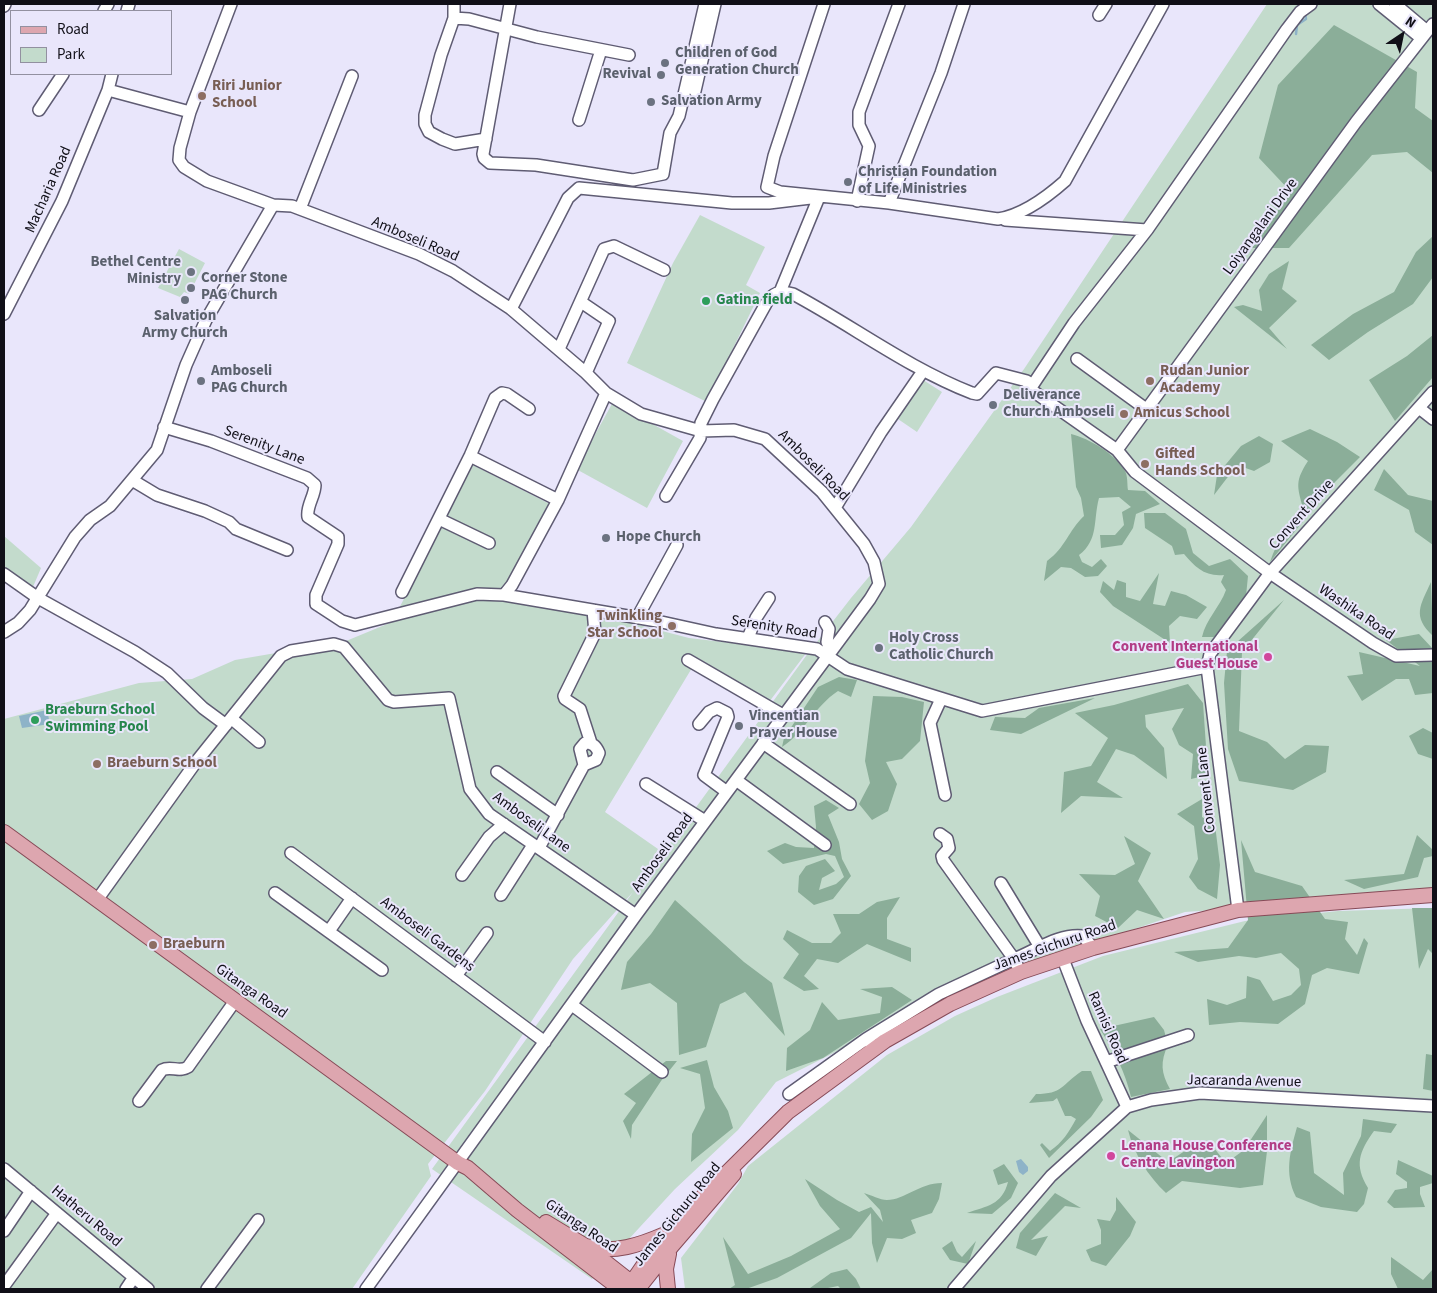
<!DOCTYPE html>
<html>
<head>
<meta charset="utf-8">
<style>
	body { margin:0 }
	#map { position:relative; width:1437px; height:1293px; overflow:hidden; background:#e9e6fb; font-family:"Source Sans 3",sans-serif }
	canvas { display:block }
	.frame { position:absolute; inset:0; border:5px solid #100f17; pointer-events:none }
	.legend { position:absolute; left:10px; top:10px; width:162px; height:65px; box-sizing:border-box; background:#e9e6fb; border:1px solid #9290a0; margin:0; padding:6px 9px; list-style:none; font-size:15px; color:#100f17 }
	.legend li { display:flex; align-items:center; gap:10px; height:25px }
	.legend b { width:25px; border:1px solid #9290a0 }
	.north { position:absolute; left:1377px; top:10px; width:50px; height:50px; -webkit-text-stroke:4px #e9e6fb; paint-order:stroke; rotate:34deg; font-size:14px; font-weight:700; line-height:20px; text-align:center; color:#100f17 }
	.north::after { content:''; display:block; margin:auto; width:18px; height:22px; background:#100f17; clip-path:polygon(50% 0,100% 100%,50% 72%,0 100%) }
</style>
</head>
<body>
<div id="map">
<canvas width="1437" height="1293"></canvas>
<div class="frame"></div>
<ul class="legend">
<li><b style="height:6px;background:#dda6af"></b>Road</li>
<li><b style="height:14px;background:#c3dbcc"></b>Park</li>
</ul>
<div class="north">N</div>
</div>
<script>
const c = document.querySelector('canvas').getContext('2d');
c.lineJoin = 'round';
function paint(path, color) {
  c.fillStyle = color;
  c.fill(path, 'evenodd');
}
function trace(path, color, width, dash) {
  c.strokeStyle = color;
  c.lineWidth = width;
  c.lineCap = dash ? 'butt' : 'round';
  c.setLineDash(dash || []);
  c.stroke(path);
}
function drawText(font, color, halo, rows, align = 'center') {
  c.font = font + ' "Source Sans 3",sans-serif';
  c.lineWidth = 4;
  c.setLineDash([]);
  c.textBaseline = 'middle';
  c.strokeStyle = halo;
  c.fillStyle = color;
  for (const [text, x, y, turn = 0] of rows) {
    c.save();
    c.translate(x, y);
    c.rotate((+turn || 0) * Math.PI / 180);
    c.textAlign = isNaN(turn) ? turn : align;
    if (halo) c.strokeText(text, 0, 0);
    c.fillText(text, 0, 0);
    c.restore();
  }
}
paint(new Path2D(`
	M1267,4h166v891l-248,17 -214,72 -195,98 -38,48 -63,59 -83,90 -160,-110 201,-277 -60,67 -88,132 -57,73 3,12 -79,113h-348v-570l135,-36 53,-4 43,-19 111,-19 46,-19 81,-157 77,39 -38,88 177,46 118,14 -38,50 -71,-44 -93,154 53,37 -17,34 165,-227 45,-58 60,-71 113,-158z
	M700,215l65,32 -19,38 14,8 -53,109 -80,-39 46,-100z
	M179,249l26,14 -16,31 -5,-2 -4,5 -22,-9z
	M920,378l22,14 -25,40 -22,-15z
	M613,402l70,39 -36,67 -71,-39z
	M4,536l37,32 -11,26 -26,-17z
	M1433,908v381h-748l-4,-31 57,-74 10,-18 139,-111 68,-39 42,-19 106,-41 142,-35 93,-10z`), '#c3dbcc');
paint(new Path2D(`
	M1334,25l83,47 -2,36 18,13v52l-26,-21 -35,3 -83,93h-37l39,-56 -32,-34 19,-73z
	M1433,236v41l-20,27 -45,28 -39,28 -18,-15 42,-31 41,-22 22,-40z
	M1289,261l-7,28 15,12 -28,27 18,21 -53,-42 9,-2 19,6 -3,-21 10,-16z
	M1433,335v42l-38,44 -26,-41 38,-24z
	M1310,429l27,13 23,15 -25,25 -65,80c7,-21 18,-37 33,-54 -6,-22 -8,-27 5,-47l-27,-20z
	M1071,434c19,5 43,19 54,37 3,5 2,14 3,19l17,1 15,13 -24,10 -3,14 -11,17 -21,3 -1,-13h15l9,-10 -2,-13 9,-5 -12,-10 -20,1c-6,22 0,42 -20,57l3,7 10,5 9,-8 6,7 -9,10 -13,1 -14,-9 -10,-1 -17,14 3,-20c19,-14 21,-30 37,-45l-3,-18 -5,-11z
	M1259,436l14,8 -3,18 -16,9 -17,-6 -23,30 3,-20 24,-29z
	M1384,469l24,26 25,6v44l-18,-13 -6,-22 -35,-20z
	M1144,513h21l21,16 7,24 16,13 21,-7 18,17 -2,20 -32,41h-12c4,-18 18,-30 24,-47l-5,-8 3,-7c-19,2 -29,-8 -40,-21l-9,1 -3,-9 -27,-18z
	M1159,573l-6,31 12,2 6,-15 15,4 21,12 -10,12 -17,-3 -11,10 1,17 -57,-37 -13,-14 3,-11 11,9 3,-10 9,3v14l14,4z
	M1431,582l2,54c-21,-20 -13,-30 -2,-54z
	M1284,600l-42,52 -3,79 28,11 18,17 20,-14 24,1 -3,26 -33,18 -54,-9 -11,-32 -4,-66 3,-32z
	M1419,634l14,15v44l-18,2 -6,-16h-13l-34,22 -15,-25 16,-2 -4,-22 61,14 -34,-26z
	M839,677l18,3 -6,17 -13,-6c-23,15 -33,41 -56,56l2,-9 34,-51z
	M1188,684l15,19 5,72 -17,4 2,-25 -14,-9 -7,-16 12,-21 -39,7 1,12 18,21 3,31 -33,-24 -18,-6 -19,33 26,16 -42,-2 -20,17 3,-41 27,-6 17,-28 -33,-25 39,-8z
	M873,696l29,1 22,5 -4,39 -18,18 -16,3 11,22 -9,27 -16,9 -13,-16 11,-21 -5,-22z
	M1095,698l-74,36 -31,-4 5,-13 30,1 14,-10z
	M1423,728l10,5v26l-15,-5 -9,-18z
	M1202,799v18l13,8 5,40 -3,34 -19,-10 -9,-12 9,-18 -4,-33 -17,-12z
	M826,800l13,8 -11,7 11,27 3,17 9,17 -18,23 -19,6 -16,-13 1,-16 7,-10 19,-7 10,12 -13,7 -3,12 17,-6 8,-7 -9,-21 -9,-2 -43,10 -16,-13 18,-8 11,4 18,1 2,-21 -2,-21z
	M1417,835l16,15v6l-9,2 -6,19 -54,12 -20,-9 60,-6z
	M1124,836l27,17 -13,28 26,38 -27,-9 -19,18 -23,-12 5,-20 -21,-22 36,1 20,-11z
	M1241,840l14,32 47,14 23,33 23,3 -3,17 12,16 7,-17 4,5 -9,31 -32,-6 -15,7 -7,29 -27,20 -38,-2 -31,3 -2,-26 20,6 19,-7 1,-22 13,4 13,21 18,-6 10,-10 -2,-16 -18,-16 -25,5 -17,-2 -41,6 -24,-10 54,-4 20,-28z
	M900,897l-13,21v21l24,9v14l-44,-18 -29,19 -21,-4 -13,17 15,13 -15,2 -21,-13 16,-24 -16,-15 4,-9 25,13h19l10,-10 -8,-19h26l18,-12z
	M675,900l69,62 28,21 13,53 -40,-44 -25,12 -14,43 -27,8 -2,-52 -27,-20 -29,7 6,-28 24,-28z
	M1412,908h21v46l-5,-5 -9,20z
	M892,987l20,13 -89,58 -37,13 1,-23 23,-18 12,-28 16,18 42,-7 2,-16 -22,-8z
	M1154,1017l10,13 4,15c-8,17 -7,28 2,44l-39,8c-6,-26 -17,-46 -31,-68z
	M1426,1054l6,1 1,4v32l-10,-2z
	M707,1060l7,27 14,24 5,17 -42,34 1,-28 13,-26 -5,-34 -20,-6z
	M666,1061h11l-16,20 -29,44 -1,14 -8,-18 13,-18 -12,-9z
	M1082,1071h9l12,29 -12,17 -42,41 -9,-13 2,-2 8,8c12,-8 19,-19 26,-32l-5,-3h-6l-8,-18 -4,3 -24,2 7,-9c27,0 25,-9 46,-23z
	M1267,1115v36l-4,34 -23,3 -58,-7 -16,12c-18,-17 -32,-39 -38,-63l40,32 32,-21 14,7 12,15 18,-13z
	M1363,1119l34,5 -6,9 -17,-2c-15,21 -20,34 -6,57l-4,16 -7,8 -36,-5 -25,-10c-12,-24 -6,-45 1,-70l13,5 4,41 30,22 -1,-22 18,-37z
	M1398,1160l35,16v7l-13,4v7l5,13 -31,1 -7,-6 8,-12 12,-2v-6l-11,-8z
	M1004,1164l14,19 -7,15 -19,16 -25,-1c20,-7 35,-8 41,-31l-10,3 -5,-15z
	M805,1179l32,21 22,12 12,-5 12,15 -3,-12 -16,-17c7,2 16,7 23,7 18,0 32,-17 55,-17l-3,16 -7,14 -21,7 5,13 -14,6 -15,-1 -10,25 -5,-20 -1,-30 -20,25 -74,40 -31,11h-17l6,-4 -12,-48 25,37 43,-18 49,-27 -20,-23z
	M1055,1193l26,15 -16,-2 -34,34 17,-4 -12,20 -20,-8 4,-15z
	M1116,1197l20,25 -6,14 -24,30 -15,-5 -5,-11 15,-6v-14l-4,-11 13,2 6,-11z
	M952,1241l5,11 5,5 14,-16 -8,23 -18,-4 -8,-12z
	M1391,1257l32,23 10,-11v20h-35l-7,-15z
	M847,1269l9,10 5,10h-20l-3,-3 -15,3 -13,-1 21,-15z`), '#8bae99');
paint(new Path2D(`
	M47,710l3,14 -28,4 -3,-12z
	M1021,1159l7,8v4l-5,4 -4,-3 -3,-11z`), '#8eb3c8');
trace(new Path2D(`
	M1296,34l1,-9 9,-6 -1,-6`), '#8eb3c8', 2.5);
const minor = new Path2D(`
	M231,4l-41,108 -10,36 -1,12 5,7 23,14 66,24 19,1 127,48 34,17 58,38 75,64 20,20 35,21 60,17 33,-1 31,9 57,53 42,52 10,18 5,22 -9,15 -234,316 -270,374
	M454,4v14l-13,37 -16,60v9l4,8 13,7 13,5 31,-5
	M510,4l-27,150 1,4 6,5 46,2 97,15 30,-6 7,-41 9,-17 26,-112
	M824,4l-50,152 -7,31 13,5 109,11 109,16c25,-4 49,-22 67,-38l98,-177
	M1379,4l42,34
	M1395,4l32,27
	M4,6l1,-2
	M104,11l4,-7
	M127,11l2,-7
	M1099,15l7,-11
	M454,18l15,1 68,18 92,18
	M108,90l82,22
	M695,91l20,-87
	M39,110l24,-36
	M579,120l22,-70
	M857,201l12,-55 -10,-21v-13l40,-108
	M889,203l52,-130 23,-69
	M300,209l52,-133
	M1005,220l142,10
	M581,302l28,19 -23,52
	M511,309l57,-111 11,-10 153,15h37l50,-6 -39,95
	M4,314l58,-113 46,-111 4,-16
	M559,349l45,-100 10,-3 50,24
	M1077,359l69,50
	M1030,389l87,61 18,22 135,101 103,70 23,13 37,-1
	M1030,389l44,-66 73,-93 140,-201 13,-17 11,-8
	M1419,408l14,11
	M164,427l47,14 96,37 8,7c0,11 -9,21 -7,32l30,20v7l-22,51v9l26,17 13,4 122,-31 27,1 153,26 59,13 101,15 30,20 135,42 225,-44
	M1117,450l239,-328 77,-98
	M470,456l88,44
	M132,480l25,15 48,16 24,11 7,7 51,21
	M666,496l34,-58 1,-15 12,-24 55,-99c8,-9 14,-9 25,-6 60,32 115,74 179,99l5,1 19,-21 31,8 3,8
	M835,508l46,-76 42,-61
	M439,519l50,24
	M4,574l34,24 97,54 32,21 36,35 23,17
	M402,592l68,-136 25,-58 7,-5 5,1 22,15
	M504,595l8,-10 46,-85 48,-107
	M637,618l40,-73
	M825,622l4,7 -2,13 4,8
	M4,632l14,-9 12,-13 45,-73 15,-17 20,-14 47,-56 29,-85 20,-45 67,-115
	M748,638l8,-20 13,-20
	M688,660l95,55
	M941,699l-11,24 15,72
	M232,719l27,23
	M699,724l10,-12 8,-4 10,5 1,4 -24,58 23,17
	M591,743l-11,-34 -15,-10 -1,-3 31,-63 -2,-23
	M763,743l87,61
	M497,772l61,43
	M736,780l89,65
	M646,784l59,37
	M539,848l45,-83 12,-5 3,-7c-3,-7 -6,-10 -14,-10l-5,6 4,16
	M291,853l254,189
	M462,875l27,-38 15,-13
	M1001,883l39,64
	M275,893l107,77
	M501,895l32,-50
	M97,900l99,-138 85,-106 10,-5 43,-7 10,3 44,53 6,2 55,-4 21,91 19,25 147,101
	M1238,910l-31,-243 3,-13 60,-81 163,-181
	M329,931l23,-33
	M1063,959l24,62 40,86
	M1017,965l-3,-6c21,-8 45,-26 69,-23l10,12
	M456,976l31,-43
	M572,1005l90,67
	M866,1039l73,-45 75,-35 -71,-99 -1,-4 7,-8 -2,-9 -7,-5
	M1106,1062l82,-27
	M789,1094l77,-55 4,4
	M139,1101l23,-31c9,-5 17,3 26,-3l47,-66
	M4,1169l144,120
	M4,1231l27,-40
	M4,1286l53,-73
	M126,1289l8,-12
	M207,1289l51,-69
	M954,1289l97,-113 76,-69 24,-7 49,-7 233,13`);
const major = new Path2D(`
	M4,832l454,331 10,5 49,42 103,79
	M546,1222l38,23 56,44
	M587,1246c25,9 55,-2 78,-12
	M627,1289l38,-55 123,-122 97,-71 65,-37 71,-32 72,-24 145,-38 195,-15
	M638,1289l34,-43 62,-72
	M668,1289l-2,-20 3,-15`);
trace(minor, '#5f5c73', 14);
trace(major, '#864a57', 16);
trace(minor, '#fff', 11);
trace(major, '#dda6af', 14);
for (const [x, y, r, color] of [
	[665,63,5,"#6b7280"],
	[661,75,5,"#6b7280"],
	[202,96,5,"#8d6e63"],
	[651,102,5,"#6b7280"],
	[848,182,5,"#6b7280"],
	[191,272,5,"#6b7280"],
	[191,288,5,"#6b7280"],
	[185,300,5,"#6b7280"],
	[706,301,5,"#2e9e5b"],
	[201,381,5,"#6b7280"],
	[1150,381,5,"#8d6e63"],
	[993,405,5,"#6b7280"],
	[1124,414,5,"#8d6e63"],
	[1145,464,5,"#8d6e63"],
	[606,538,5,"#6b7280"],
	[672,626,5,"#8d6e63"],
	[879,648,5,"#6b7280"],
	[1268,657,5,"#d1479c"],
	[35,720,5,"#2e9e5b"],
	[739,726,5,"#6b7280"],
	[97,764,5,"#8d6e63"],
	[153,945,5,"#8d6e63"],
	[1111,1156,5,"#d1479c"]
]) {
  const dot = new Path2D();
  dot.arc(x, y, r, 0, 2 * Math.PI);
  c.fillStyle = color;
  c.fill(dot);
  trace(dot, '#e9e6fb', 2);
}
drawText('bold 15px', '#5b616d', '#e9e6fb', [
	["Children of God",675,54],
	["Generation Church",675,71],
	["Revival",651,75,"right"],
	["Salvation Army",661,102],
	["Christian Foundation",858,173],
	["of Life Ministries",858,190],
	["Bethel Centre",181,263,"right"],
	["Ministry",181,280,"right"],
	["Corner Stone",201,279],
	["PAG Church",201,296],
	["Salvation",185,317,"center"],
	["Army Church",185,334,"center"],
	["Amboseli",211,372],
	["PAG Church",211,389],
	["Deliverance",1003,396],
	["Church Amboseli",1003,413],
	["Hope Church",616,538],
	["Holy Cross",889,639],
	["Catholic Church",889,656],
	["Vincentian",749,717],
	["Prayer House",749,734]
], 'left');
drawText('bold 15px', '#785e54', '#e9e6fb', [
	["Riri Junior",212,87],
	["School",212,104],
	["Rudan Junior",1160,372],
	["Academy",1160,389],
	["Amicus School",1134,414],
	["Gifted",1155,455],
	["Hands School",1155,472],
	["Twinkling",662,617,"right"],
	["Star School",662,634,"right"],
	["Braeburn School",107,764],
	["Braeburn",163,945]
], 'left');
drawText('15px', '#100f17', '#e9e6fb', [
	["Macharia Road",49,190,-66],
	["Loiyangalani Drive",1261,227,-54],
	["Amboseli Road",415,240,23],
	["Serenity Lane",264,446,21],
	["Amboseli Road",813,466,45],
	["Convent Drive",1302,515,-48],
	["Washika Road",1356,613,34],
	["Serenity Road",774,628,9],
	["Convent Lane",1207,790,-96],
	["Amboseli Lane",531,823,36],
	["Amboseli Road",663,853,-54],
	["Amboseli Gardens",427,935,37],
	["James Gichuru Road",1055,946,-19],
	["Gitanga Road",251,992,35],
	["Ramisi Road",1107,1028,66],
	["Jacaranda Avenue",1244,1082,1],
	["James Gichuru Road",678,1215,-51],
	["Hatheru Road",86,1217,40],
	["Gitanga Road",581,1227,34]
]);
drawText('bold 15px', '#27864d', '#e9e6fb', [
	["Gatina field",716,301],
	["Braeburn School",45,711],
	["Swimming Pool",45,728]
], 'left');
drawText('bold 15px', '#b23c85', '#e9e6fb', [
	["Convent International",1258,648],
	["Guest House",1258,665],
	["Lenana House Conference",1121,1147,"left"],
	["Centre Lavington",1121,1164,"left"]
], 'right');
</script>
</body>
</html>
